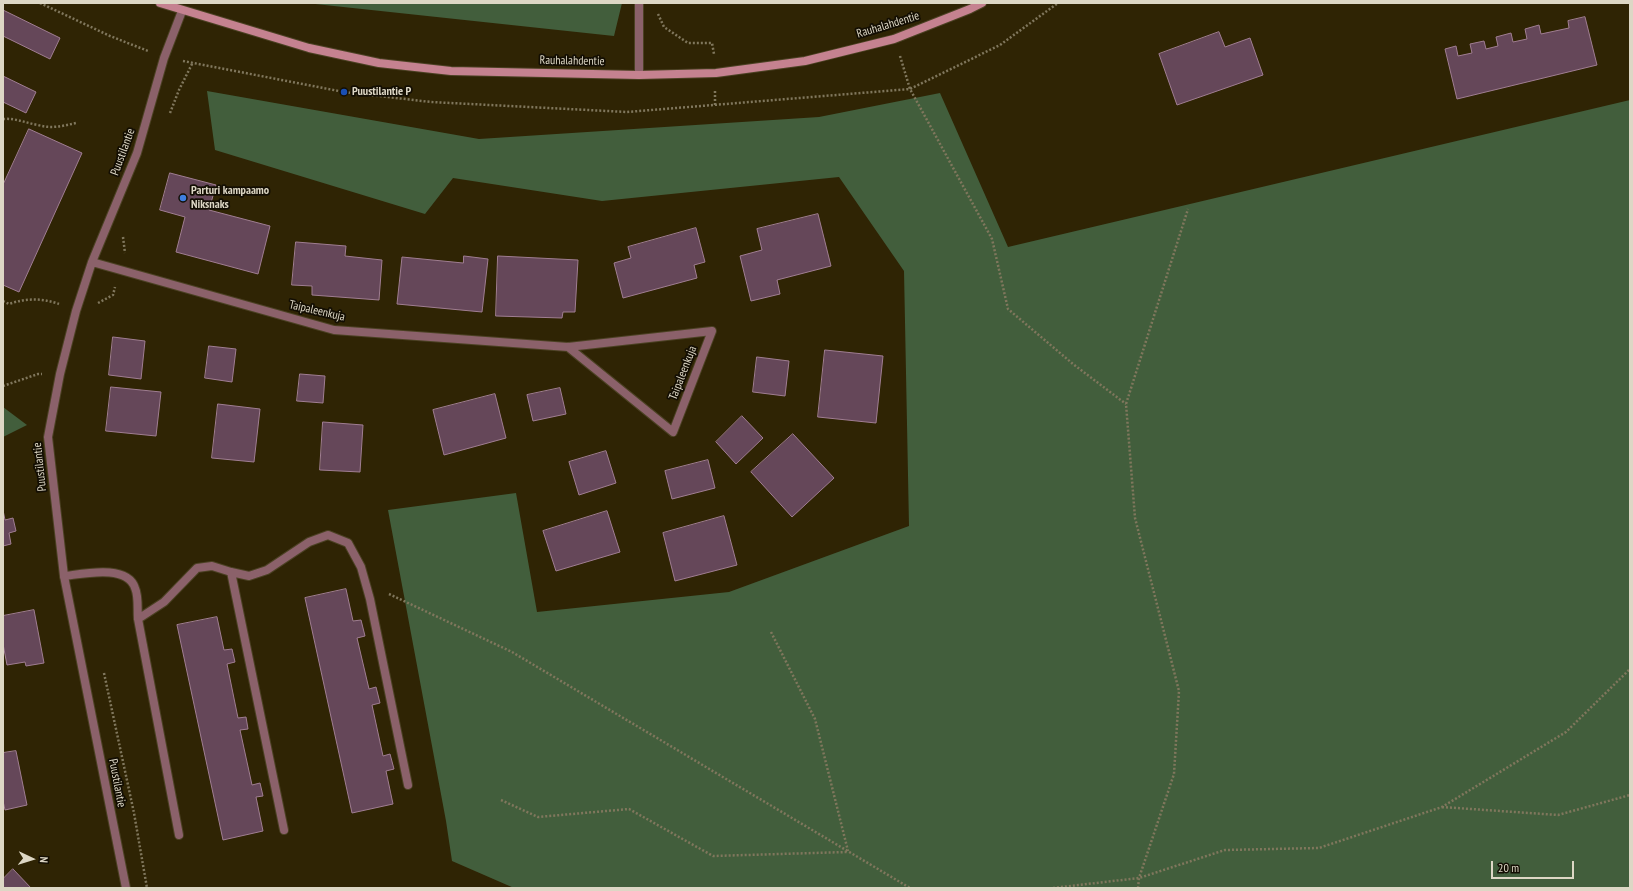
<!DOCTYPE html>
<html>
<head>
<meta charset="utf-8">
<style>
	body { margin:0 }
	#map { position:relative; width:1633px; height:891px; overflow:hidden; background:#2f2404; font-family:"PT Sans Narrow",sans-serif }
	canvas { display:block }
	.frame { position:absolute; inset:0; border:4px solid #ddd7c5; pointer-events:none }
	.north { position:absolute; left:12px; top:839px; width:40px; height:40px; -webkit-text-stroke:3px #130e03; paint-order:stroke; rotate:94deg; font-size:11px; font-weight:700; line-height:16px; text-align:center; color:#ddd7c5 }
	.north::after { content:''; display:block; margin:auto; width:14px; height:18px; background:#ddd7c5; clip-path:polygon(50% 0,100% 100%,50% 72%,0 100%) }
	.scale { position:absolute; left:1491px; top:861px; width:83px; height:18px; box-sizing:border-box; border:2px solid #ddd7c5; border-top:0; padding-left:5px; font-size:12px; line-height:14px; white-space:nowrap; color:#ddd7c5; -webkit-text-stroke:3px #130e03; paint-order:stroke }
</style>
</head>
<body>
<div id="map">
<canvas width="1633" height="891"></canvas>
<div class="frame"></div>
<div class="north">N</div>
<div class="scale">20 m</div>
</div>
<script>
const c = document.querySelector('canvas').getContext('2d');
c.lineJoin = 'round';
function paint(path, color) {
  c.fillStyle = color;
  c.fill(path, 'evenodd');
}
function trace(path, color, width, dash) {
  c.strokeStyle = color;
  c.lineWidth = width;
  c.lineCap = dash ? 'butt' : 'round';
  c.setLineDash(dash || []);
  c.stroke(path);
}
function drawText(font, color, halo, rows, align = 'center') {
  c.font = font + ' "PT Sans Narrow",sans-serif';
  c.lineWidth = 3.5;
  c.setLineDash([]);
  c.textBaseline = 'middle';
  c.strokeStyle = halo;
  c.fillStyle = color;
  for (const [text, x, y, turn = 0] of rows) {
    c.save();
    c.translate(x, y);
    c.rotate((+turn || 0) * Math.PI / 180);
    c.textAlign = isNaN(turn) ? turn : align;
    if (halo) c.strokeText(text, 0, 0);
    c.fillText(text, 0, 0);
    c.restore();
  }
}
paint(new Path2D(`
	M306,3h316l-8,33z
	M207,91l272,48 340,-22 121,-24 68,154 622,-147v788h-1116l-62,-27 -6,-40 -58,-311 128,-17 21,119 192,-20 180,-66 -5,-255 -65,-94 -237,24 -149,-23 -28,36 -210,-64z
	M3,407l24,18 -24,12z`), '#425e3c');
const building = new Path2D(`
	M3,10l57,28 -10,21 -47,-23z
	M1585,17l12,48 -140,34 -12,-50 11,-3 2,10 14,-3 -2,-9 14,-3 2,8 12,-3 -2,-9 15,-4 2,9 14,-3 -2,-10 14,-4 2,9 28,-6 -1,-7z
	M1219,32l6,15 25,-9 13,37 -86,30 -18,-51z
	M3,76l33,16 -10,21 -23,-11z
	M29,129l53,24 -63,139 -16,-7v-100z
	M170,173l46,12 -7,25 61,16 -12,48 -82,-22 9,-35 -25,-7z
	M818,214l13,52 -54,14 3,14 -29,7 -11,-45 22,-6 -5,-21z
	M696,228l9,34 -11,3 3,13 -74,20 -9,-35 17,-5 -3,-11z
	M296,242l50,4 -1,10 37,4 -3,40 -67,-5v-9l-20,-1z
	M464,256l24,3 -6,53 -85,-8 5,-47 61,6z
	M498,256l80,4 -3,52h-12l-1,6 -66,-2z
	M113,337l32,4 -4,38 -32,-4z
	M209,346l27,3 -4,33 -27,-4z
	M825,350l58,6 -7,67 -58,-6z
	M757,357l32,4 -4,35 -32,-4z
	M300,374l25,2 -2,27 -26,-2z
	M111,387l50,5 -5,44 -50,-5z
	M560,388l6,26 -33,7 -6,-26z
	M495,394l11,44 -62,17 -11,-45z
	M218,404l42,5 -6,53 -42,-4z
	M742,416l21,22 -27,26 -20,-22z
	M323,422l40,3 -3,47 -40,-2z
	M793,434l41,44 -42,39 -41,-45z
	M606,451l10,32 -37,12 -10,-33z
	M708,460l7,28 -43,11 -7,-28z
	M3,510l2,10 8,-2 3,13 -7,2 2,11 -8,2z
	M607,511l13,41 -64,19 -13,-40z
	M724,516l13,49 -62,16 -12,-48z
	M346,589l7,32 8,-1 4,16 -8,2 12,51 7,-2 4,16 -8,2 11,51 7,-2 4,15 -8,2 7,33 -41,9 -47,-215z
	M34,610l10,53 -18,3 -1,-4 -18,3 -4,-21v-28z
	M217,617l7,33 8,-1 3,13 -8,2 11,54 8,-1 2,12 -8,1 12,55 8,-2 3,13 -7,1 7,34 -40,9 -46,-215z
	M16,751l11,54 -22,5 -2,-9v-48z
	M13,869l18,19h-28v-9z`);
paint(building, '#654759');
trace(building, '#a07e92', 1);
const service = new Path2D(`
	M231,572l53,258
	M64,576c19,-2 63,-12 71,12 4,9 2,22 3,31l41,216
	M138,619l26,-17 33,-34 15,-2 19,6 18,4 18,-6 42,-28 19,-7 20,8 13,24 9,32 38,186`);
const minor = new Path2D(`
	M639,75v-72
	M92,262l242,68 234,17 144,-16 -39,101 -105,-85
	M126,888l-62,-312 -16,-139 12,-63 16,-63 16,-49 45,-109 27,-95 18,-47`);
const secondary = new Path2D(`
	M160,3l149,45 70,15 72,8 188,4 77,-2 89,-12 89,-22 76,-30 12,-6`);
trace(service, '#4b4123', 10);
trace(minor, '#4b4123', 10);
trace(secondary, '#4b4123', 10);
trace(new Path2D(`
	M40,3l70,33 38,15
	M658,14l6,13 24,16h24l2,11
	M900,56l10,33 82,150 16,70 65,55 53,40
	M183,61l161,31 87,10 196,10 283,-23 90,-44 58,-42
	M715,105v-14
	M170,113l9,-23 14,-28
	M3,119c13,-1 23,4 35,6 13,4 25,1 38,-2
	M123,237l2,16
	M3,301l6,3c17,-6 33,-6 50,0
	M98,303l15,-8 2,-8
	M3,386l35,-12h4
	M389,594l123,58 398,236
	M771,632l44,87 33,132
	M104,673l30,140 13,75
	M501,800l37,17 91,-8 84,47 134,-4
	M1442,807l116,8 72,-20
	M1053,888l86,-10 86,-28 94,-2 123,-41 124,-75 64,-63
	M1138,888l1,-10 35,-104 5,-83 -44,-173 -9,-114 62,-195`), '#80775d', 2.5, [2, 2]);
trace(service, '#8b616a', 8);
trace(minor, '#8b616a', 8);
trace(secondary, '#c58290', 8);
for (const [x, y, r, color] of [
	[344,92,4,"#1a4fb4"],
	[183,198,4,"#3f7fe0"]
]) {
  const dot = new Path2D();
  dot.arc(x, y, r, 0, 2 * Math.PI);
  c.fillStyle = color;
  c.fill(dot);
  trace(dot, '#130e03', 1.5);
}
drawText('12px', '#ddd7c5', '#130e03', [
	["Rauhalahdentie",888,25,-17],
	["Rauhalahdentie",572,61,1],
	["Puustilantie",123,152,-70],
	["Taipaleenkuja",317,311,13],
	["Taipaleenkuja",683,373,-69],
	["Puustilantie",40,467,-96],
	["Puustilantie",117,783,79]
]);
drawText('bold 12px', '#ddd7c5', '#130e03', [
	["Puustilantie P",352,92],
	["Parturi kampaamo",191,191],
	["Niksnaks",191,205]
], 'left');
</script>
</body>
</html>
